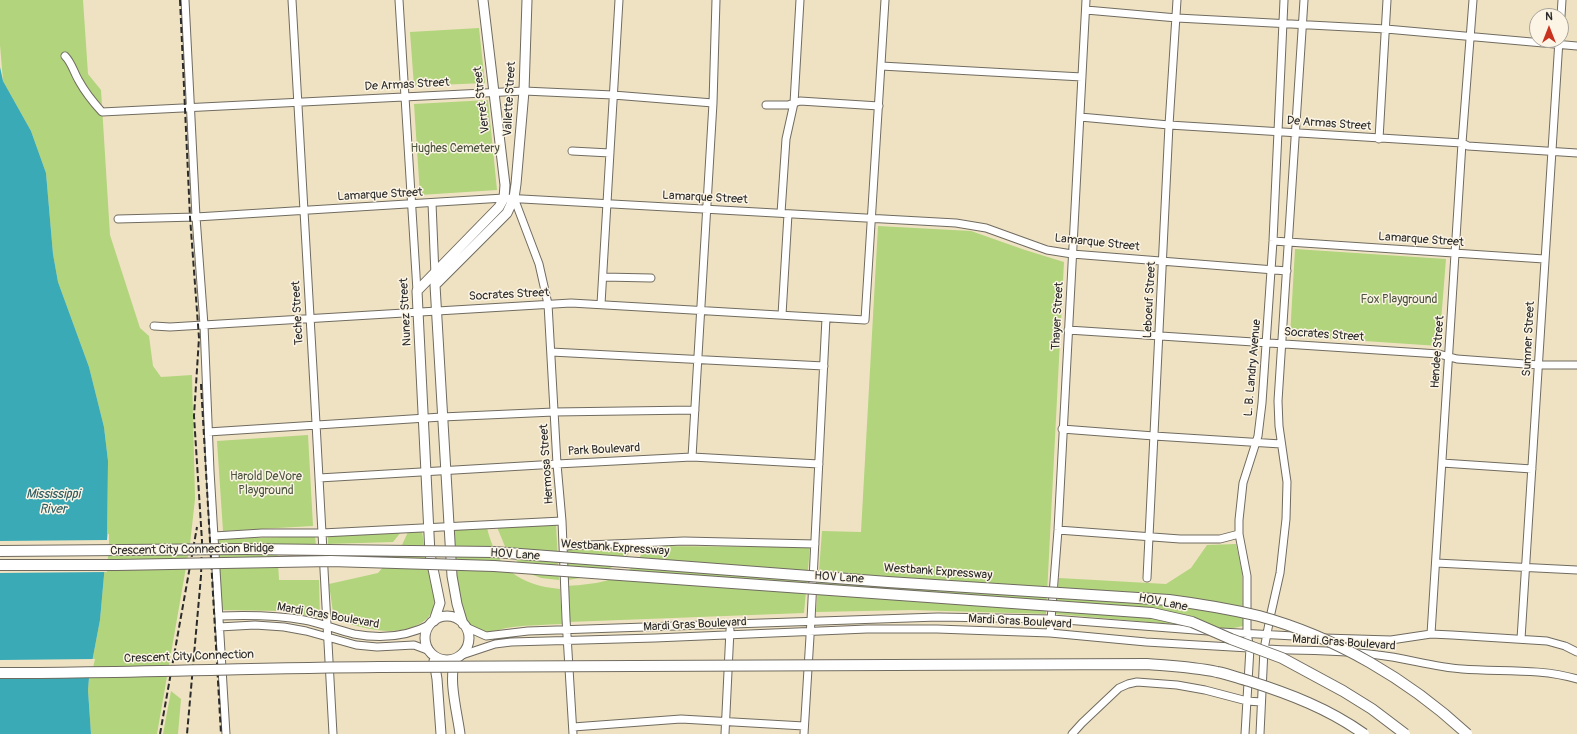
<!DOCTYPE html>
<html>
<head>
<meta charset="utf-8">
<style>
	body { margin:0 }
	#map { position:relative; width:1577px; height:734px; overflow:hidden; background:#efe2c2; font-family:Pangolin,sans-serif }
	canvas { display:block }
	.north { position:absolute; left:1529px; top:8px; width:40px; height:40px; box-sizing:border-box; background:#fcf5e5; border:1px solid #a8a49b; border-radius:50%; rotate:0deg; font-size:11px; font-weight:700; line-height:16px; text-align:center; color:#2b2b2b }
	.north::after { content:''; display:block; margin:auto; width:14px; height:18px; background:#c8321e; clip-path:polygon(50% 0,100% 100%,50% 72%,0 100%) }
</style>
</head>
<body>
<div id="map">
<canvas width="1577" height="734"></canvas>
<div class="north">N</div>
</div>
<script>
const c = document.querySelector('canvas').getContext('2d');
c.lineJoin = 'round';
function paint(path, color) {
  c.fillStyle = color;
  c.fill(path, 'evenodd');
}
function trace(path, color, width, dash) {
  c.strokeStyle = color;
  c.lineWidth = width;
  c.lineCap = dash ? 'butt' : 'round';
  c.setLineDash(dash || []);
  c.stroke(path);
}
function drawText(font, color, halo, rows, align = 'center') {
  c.font = font + ' Pangolin,sans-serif';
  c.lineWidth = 3;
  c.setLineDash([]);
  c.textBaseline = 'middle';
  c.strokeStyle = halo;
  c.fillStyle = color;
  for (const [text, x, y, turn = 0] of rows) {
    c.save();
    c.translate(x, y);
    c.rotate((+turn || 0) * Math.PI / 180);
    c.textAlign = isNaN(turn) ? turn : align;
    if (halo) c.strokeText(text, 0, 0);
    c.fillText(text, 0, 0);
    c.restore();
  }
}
paint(new Path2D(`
	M0,0h83l5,74 13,16 9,145 30,93 9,8 4,30 8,11 31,-2 3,124 -5,45 -33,190h-66l-3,-44 1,-12 11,-58 7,-78 1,-81 -4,-34 -15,-60 -31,-85 -5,-28 -7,-81 -15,-42 -28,-50 -3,-36z
	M479,28l6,55 -71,3 -4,-54z
	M488,100l9,90 -77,5 -6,-91z
	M878,226l93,5 54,19 39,12 -18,352 -134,-4 -96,2 6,-81 39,1z
	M1295,249l151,10 -7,87 -149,-10z
	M308,435l5,91 -90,5 -6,-90z
	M556,524l3,56 -18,-2 -13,-5 -22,-24 -9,-22z
	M487,528c10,41 32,57 73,61l2,35c-17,1 -33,1 -49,3 -12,1 -24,8 -36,3 -23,-8 -23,-79 -24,-101z
	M422,531c2,14 4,28 7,43 1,7 5,13 5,20 1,13 -2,23 -13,29 -28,16 -58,4 -87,-3l-5,-36 49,-11 24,-28 6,-13z
	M401,532l-8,10 -65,2v-9z
	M315,536l1,10h-39l2,34h40l1,38 -39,-7 -59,-1 -4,-71z
	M1236,544l6,28 1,54 -14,3 -174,-15 4,-36 107,6 25,-16 16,-23z
	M566,546l68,1c-15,23 -41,29 -66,33z
	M644,546l166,1 -6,66 -236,9 -1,-36c29,-2 69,-5 77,-40z
	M171,691l10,8 -3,35h-15z`), '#b1d47d');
paint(new Path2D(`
	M0,67l3,14 28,50 15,42 7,81 5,28 31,85 15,60 4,34 -1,81 -7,78 -11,58 -1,12 3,44h-91z`), '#39aab6');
paint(new Path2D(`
	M108,534h1v8l-2,30 -107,1v-32l107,-1z
	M95,659l-4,18 -91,1v-18z`), '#efe2c2');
const minor = new Path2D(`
	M185,0l11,217 8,108 6,146 16,263
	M292,0c13,245 29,489 41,734
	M399,0l18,291
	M1086,10l91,8 209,11 191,17
	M1561,16l1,-16
	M65,56c7,7 9,17 14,25 6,11 14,21 23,31l422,-21 89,4 100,8
	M881,66l201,11
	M766,105h22l12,-4 79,5
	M1080,117l89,8 293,18 6,3 109,7
	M1379,139l8,-139
	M572,151l38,2
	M514,198l25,66 9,40 9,160 5,57 4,98 7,115
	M432,203l3,72
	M781,213l5,-74 8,-36 6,-103
	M118,219l78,-2 308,-19 452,25 30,5 61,22 25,4 215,17
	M1273,241l271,18
	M603,277l48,1
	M601,304l18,-304
	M782,315l6,-101
	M154,326l16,1 401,-24 294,17 20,-320
	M1068,330l371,24 18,5 82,6h38
	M551,352l273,14
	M1062,429l92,7 127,8
	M208,432l234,-15 112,-5 141,-2
	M692,457l21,-354 3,-103
	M1442,463l90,6
	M319,478l238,-14 135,-7 127,7
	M1058,530l122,9h40l19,-5
	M214,536l48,-3h60l240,-12
	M564,546l120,-5 131,3
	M1436,563l141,7
	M1147,578l22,-453 8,-125
	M219,616c28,-1 57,-1 85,4 17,3 33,10 50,14 27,5 53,3 77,-10
	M219,627l36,-2 29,2 22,4 50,14 21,2 37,-2 16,6
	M466,627l20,9 42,-5 410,-14 114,2 156,12
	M1221,632l91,5
	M1050,633l8,-103 28,-530
	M1431,634l31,-491 11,-143
	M1324,638l67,2 40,-6 21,1 95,6 18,5 12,6
	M1521,639l38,-599
	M1265,649c38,2 75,1 113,6 28,3 55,12 84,14 38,3 77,-1 115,10
	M462,655l33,-11 16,-2 144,-4 212,-9h70l113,4 96,9 103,6
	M573,727l108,-8 123,7
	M725,734l5,-104
	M804,734l7,-114 15,-302
	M1072,734l10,-11 37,-35 9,-4 9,-2 40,3 28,5 42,11 14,1
	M1245,734l5,-86 -3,-14v-58l-8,-42v-14l4,-37 15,-47 4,-33 11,-162 11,-241
	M1260,734l4,-85 7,-36 9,-40 6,-54 1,-37 -8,-56 -1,-25 26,-401`);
const major = new Path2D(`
	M425 638a22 22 0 1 1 44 0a22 22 0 1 1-44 0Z
	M434,621l6,-18 -10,-49 -13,-263 82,-84 5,-9 1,-13 -22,-185
	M463,624l-6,-20 -5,-28 -17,-291 72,-72 7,-15 2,-14 8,-93 3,-91
	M434,661l3,18 4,55
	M456,661c-9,15 2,55 4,73`);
trace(minor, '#706b60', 9);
trace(major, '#706b60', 11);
trace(minor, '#fff', 7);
trace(major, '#fff', 9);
trace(new Path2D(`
	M180,0l10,217 9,121 -5,78 8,125 -1,35 -14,158
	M201,384l20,350
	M160,734l37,-207`), '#2b2b2b', 2, [6, 3]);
const highwayBridge = new Path2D(`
	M0,551l245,-2 249,3 394,30 281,18c31,4 61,9 90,16 77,21 150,64 208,118
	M0,565h117l214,-4 163,5 658,47 40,9 39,17 51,19 61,33 29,18 33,25
	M0,673c126,0 253,-5 379,-6l768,-3c24,2 47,3 70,8 11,2 21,6 32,9 41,13 80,28 115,53`);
trace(highwayBridge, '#706b60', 12, []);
trace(highwayBridge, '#fff', 10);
drawText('12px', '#2b2b2b', '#fcf5e5', [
	["De Armas Street",407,85,-3],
	["Vallette Street",510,99,-87],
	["Verret Street",482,100,-97],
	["De Armas Street",1329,124,4],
	["Lamarque Street",380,195,-3],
	["Lamarque Street",705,198,3],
	["Lamarque Street",1421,240,4],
	["Lamarque Street",1097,243,6],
	["Socrates Street",509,295,-3],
	["Leboeuf Street",1150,300,-87],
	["Nunez Street",406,312,-93],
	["Teche Street",298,313,-93],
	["Thayer Street",1058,316,-87],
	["Socrates Street",1324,335,4],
	["Sumner Street",1529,339,-87],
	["Hendee Street",1438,352,-86],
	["L. B. Landry Avenue",1253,368,-85],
	["Park Boulevard",604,450,-3],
	["Hermosa Street",547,464,-94],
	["Westbank Expressway",615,548,4],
	["Crescent City Connection Bridge",192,550,-1],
	["HOV Lane",515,555,4],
	["Westbank Expressway",938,572,4],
	["HOV Lane",839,578,4],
	["HOV Lane",1163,603,11],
	["Mardi Gras Boulevard",328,616,10],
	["Mardi Gras Boulevard",1020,622,3],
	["Mardi Gras Boulevard",695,625,-3],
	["Mardi Gras Boulevard",1344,643,4],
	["Crescent City Connection",189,657,-2]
]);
drawText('12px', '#4c5540', '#fcf5e5', [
	["Hughes Cemetery",455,149],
	["Fox Playground",1399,300],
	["Harold DeVore",266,477],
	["Playground",266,491]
]);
drawText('italic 13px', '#315e63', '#fcf5e5', [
	["Mississippi",53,495],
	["River",53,510]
]);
</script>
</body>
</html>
